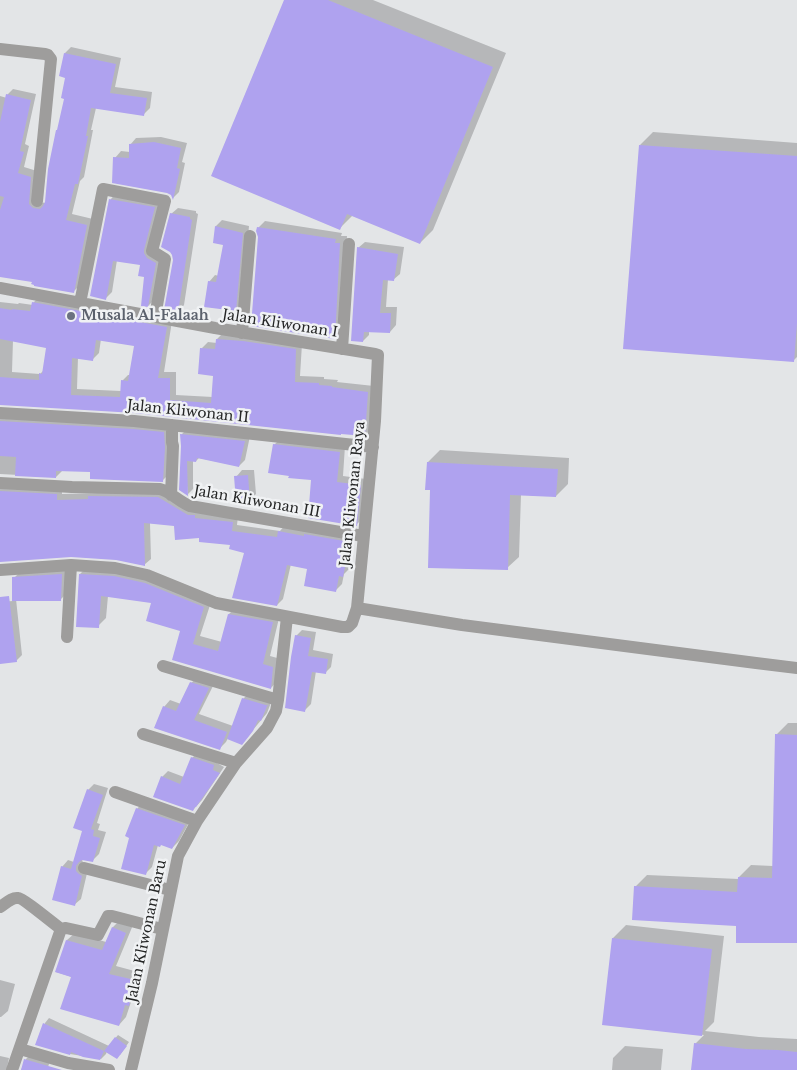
<!DOCTYPE html>
<html>
<head>
<meta charset="utf-8">
<style>
	body { margin:0 }
	canvas { display:block; background:#e3e5e7 }
</style>
</head>
<body>
<canvas width="797" height="1070"></canvas>
<script>
const c = document.querySelector('canvas').getContext('2d');
c.lineJoin = 'round';
function paint(path, color) {
  c.fillStyle = color;
  c.fill(path, 'evenodd');
}
function trace(path, color, width, dash) {
  c.strokeStyle = color;
  c.lineWidth = width;
  c.lineCap = dash ? 'butt' : 'round';
  c.setLineDash(dash || []);
  c.stroke(path);
}
function drawText(font, color, halo, rows, align = 'center') {
  c.font = font + ' "Libre Baskerville",serif';
  c.lineWidth = 5;
  c.setLineDash([]);
  c.textBaseline = 'middle';
  c.strokeStyle = halo;
  c.fillStyle = color;
  for (const [text, x, y, turn = 0] of rows) {
    c.save();
    c.translate(x, y);
    c.rotate((+turn || 0) * Math.PI / 180);
    c.textAlign = isNaN(turn) ? turn : align;
    if (halo) c.strokeText(text, 0, 0);
    c.fillText(text, 0, 0);
    c.restore();
  }
}
paint(new Path2D(`
	M285,0h88l133,53 -73,177 -13,13 -67,-28 -13,13z
	M71,47l50,11 -6,29 37,5 -2,16 -6,6 -48,-6 -5,22h2l-9,47 -4,4 -8,33 21,5 -14,67 -6,6 -73,-20v-176l7,2v-3l6,-6 23,5 -11,50 4,2 -5,21 13,4 2,31 7,1 20,-105 1,-21 -2,-24z
	M653,132l144,11v214l-4,4 -153,-216z
	M161,137l26,6 -5,19 3,1 -6,29 -6,6 -1,-4 -57,-36 6,-7 9,1v-7l6,-7z
	M116,193l44,9 -11,41 12,14 -7,43 -6,6 -2,-30 -4,-12 -25,-4 -5,32 -6,6 -15,-3 20,-96z
	M178,208l18,3v2l2,1 -14,91 -6,7 -7,-98z
	M222,220l27,6 -7,77 -7,6 -26,-27 6,-7 4,1 6,-32 -11,-2 2,-16z
	M265,221l77,12 -1,3h6l-6,95 -7,7 -75,-102 -1,-8z
	M365,242l39,5 -4,27 -7,6 -5,-1 -2,28h11l-1,18 -6,7 -21,-1v4l-6,6 -5,-93z
	M39,297l133,24 -8,51h12v23l37,2 1,-22 -12,-27 6,-6 9,1v-4l6,-6 79,11 -2,32 24,1v2l14,1 -1,2 37,4 -3,43 -6,6 -230,-23 -135,-8v-102l18,2 1,-1 14,2v-2zM101,339l34,6 -5,30h-2l-6,6 -1,10 -44,-2 1,-32 15,2 6,-6zM13,340l35,7 -4,23 -4,4 -28,-2z
	M0,411l170,16 -1,47 -6,6 -71,-9 -29,-1 -7,7 -56,-3z
	M187,429l63,7 -5,24 -6,6 -40,-8 -3,3 -3,-1v29l-5,5 -7,-59z
	M280,439l65,7 -2,30 23,3 -4,40 -6,6 -43,-46 -39,-34z
	M440,450l129,8 -1,26 -12,12 -35,-2 -2,63 -12,11 -76,-79 -3,-27z
	M242,470h12l2,24 -7,7 -13,-24z
	M0,482l62,6v6l103,-3 73,25 -1,9 43,6 5,-6 70,11 -6,33 -5,5 -2,10 -6,6 -28,-22 -17,-4 -8,35 -6,6 -31,-53 -14,-8 -31,-7 -26,-12 -25,-2 1,36 -7,6 -28,-6 -45,-3 -71,5z
	M72,565l-2,25 -10,10 -44,-1 6,56 -6,6 -16,2v-61l13,-1 1,-23 10,-10z
	M88,566l34,3 90,30 -12,37 22,6 7,-28 8,-8 43,8 -10,42 11,3 -3,21 -7,8 -98,-29 8,-29 -28,-28 -45,-6 -2,22 -8,8 -18,-52z
	M302,630l14,2 -3,18 20,4 -2,13 -6,6 -9,-2 -5,33 -6,6 -9,-74z
	M198,677l17,5 -16,32 34,12 10,-27 7,-7 22,8 -5,13 -19,23 -20,2 -2,4 -6,6 -56,-41 6,-7 11,4 10,-21z
	M788,723h9v219l-60,-18 -102,-37 12,-12 92,4v-2l12,-12 22,1 3,-131z
	M198,752l26,15 -22,33 -9,10 -31,-33 6,-6 16,6 8,-19z
	M94,784l14,4 -11,35 3,1 -2,6 8,2 -7,22 -7,7 -10,-2 2,8 4,2 -7,30 -7,6 -12,-38 6,-7 6,2 10,-32 4,-40z
	M143,802l48,17 -12,22 -7,7 -10,-4 -4,1 -6,22 -7,7 -8,-65z
	M120,920l13,5 -17,41 26,7 -6,24 -5,5 -5,15 -7,8 -47,-48 -16,-5 11,-32 8,-7 31,9 7,-15z
	M626,925l98,11 -10,86 -9,9 54,6 38,2v31h-105l3,-26 9,-9 -101,-11 10,-86z
	M0,980l15,4 -7,27 -7,6h-1z
	M49,1018l60,28 9,-11 11,7 -9,13 -13,-4 -1,3 -5,5 -31,-5 -34,-10 9,-21z
	M625,1046l38,3 -2,21h-49l1,-12z
	M0,1056l9,2 -2,10 2,2h-9z
	M29,1056l21,5 -3,9h-26l5,-11z`), '#0003');
paint(new Path2D(`
	M284,0h44l165,67 -73,177 -73,-30 -7,16 -129,-54z
	M64,53l52,11 -6,29 37,5 -3,18 -53,-8 -5,28h2l-10,48h-3l-9,36 21,5 -13,68 -40,-7v-1l-3,-1 1,-2 -32,-5v-67l4,-13 -4,-1v-74l6,-28 25,6 -11,51 4,1 -6,21 13,4 -2,27 4,4 7,1 3,-3 2,-4 3,-33 8,-39h1l7,-31 -3,-1 4,-20 -6,-2z
	M154,142l27,6 -4,20 3,1 -7,31 -2,-5 -4,-2 -55,-10 1,-26 16,1v-14z
	M639,145l158,11v167l-3,39 -171,-13z
	M109,199l46,8 -11,43v3l3,5 9,5 -8,44 -7,-1 3,-29 -6,-1 2,-11 -27,-4 -7,39 -16,-4z
	M170,213l20,4v2l2,1 -14,93 -14,-3 9,-50 -1,-5 -2,-3 -9,-5z
	M215,226l28,7 -7,78 -32,-4 4,-26 8,1 7,-37 -10,-2z
	M257,227l79,12 -1,4h5l-5,96 -84,-13 7,-89 -2,-6z
	M357,247l41,7 -4,27 -11,-1 -3,33h11l-1,20 -26,-1 -1,10 -12,-1z
	M32,302l135,25 -9,51h12v22l41,3 2,-27 -15,-2 2,-26 15,1 1,-10 27,2 53,8 -1,33 24,1v2l13,1v1l36,5 -3,44 -24,-2v1l-206,-22 -135,-8v-28l39,3v-7l3,1 4,-26 -46,-9v-31l12,2v-1l18,2zM96,340l38,6 -6,35 -7,-1 -1,17 -49,-2 1,-37 21,3z
	M0,421l133,8 31,3 1,15 -2,35 -73,-3v-7l-34,-1v7l-41,-2 1,-19 -16,-1z
	M180,434l65,7 -6,26 -42,-9 -1,4 -9,-1 1,35 -9,-6 2,-44z
	M273,444l67,8 -3,30 24,3 -4,41 -49,-8 3,-38 -23,-2 1,-2 -21,-3z
	M427,462l131,7 -2,28 -46,-2 -2,75 -80,-2 2,-78h-5z
	M248,475l2,27h-14l-2,-26z
	M0,491l57,3v6l31,-1v-3l70,1 30,18h7v3l38,4 -1,9 45,6 1,-6 26,5v-2l46,8 -7,35 -4,-1 -3,16 -32,-6 3,-17 -20,-4 -10,41 -45,-8 12,-45 -15,-4 1,-4 -31,-3v-4l-24,2 -1,-14 -30,-3 1,43 -29,-6 -45,-3 -71,5z
	M62,574l-1,27h-49v-24z
	M79,574l35,2 31,7 59,24 -11,37 25,7 10,-37 45,8 -10,42 10,3 -2,22 -99,-29 8,-29 -34,-10 5,-18 -50,-7 -2,32 -23,-1z
	M9,596l8,66 -17,2v-67z
	M295,635l16,3 -3,18 20,3 -2,15 -14,-2 -7,40 -20,-4 6,-51z
	M190,682l19,6 -15,32 33,12 -7,18 -66,-22 9,-22 13,5z
	M242,698l27,8h-2l-6,15 -3,-1 -5,11 -11,14 -15,-6z
	M775,734l22,1v208h-61v-17l-104,-6 2,-34 103,6 1,-15 34,1z
	M191,757l23,8 -1,5 7,3 -24,34h-1l-2,4 -40,-14 8,-21 19,8z
	M87,789l16,6 -12,34 3,1 -1,6 7,2 -7,24 -11,-2 -3,2 -3,4v5l3,3 3,2 -7,30 -23,-6 9,-34 10,3 11,-38 -9,-3z
	M136,808l49,17 -13,24 -11,-4 -1,2 -6,-2 -8,30 -25,-6 8,-31 -4,-2z
	M112,927l14,6 -17,41 26,6 -6,26 -4,-1 -6,21 -59,-17 11,-32 -16,-5 11,-32 36,10z
	M612,938l100,11 -10,87 -100,-11z
	M43,1023l61,28 -4,9 -17,-3 -12,-5 -1,3 -35,-10z
	M115,1037l12,9 -10,13 -13,-8z
	M694,1043l52,6 32,1 19,2v18h-106z
	M24,1059l38,11h-41z`), '#afa2ef');
trace(new Path2D(`
	M0,49l45,5 3,1 3,4 -14,142
	M0,288l215,40 160,26 3,1 -3,66 -18,187 -5,15 -4,4h-6l-126,-24 -69,-28 -32,-7 -44,-3 -71,5
	M80,303l23,-114 62,12 -13,50 13,8 -10,58
	M242,333l8,-97
	M342,349l7,-105
	M0,413l134,8 239,26
	M0,483l72,4 88,2c11,3 19,13 30,17l173,30
	M171,495l2,-49 -1,-4v-17
	M357,608l105,17 294,38 41,5
	M67,637l4,-72
	M163,666l115,34
	M143,734l93,29
	M115,792l82,29
	M84,868l86,22
	M0,907c5,-3 12,-10 18,-9 5,0 36,26 43,31
	M20,1049l48,14 41,7
	M12,1070l49,-141 5,-1 32,7 10,-19h4l50,13
	M131,1070l21,-87 26,-127 19,-35 39,-58 31,-35 9,-17 2,-11 9,-83`), '#9e9d9c', 12);
for (const [x, y, r, color] of [
	[71,316,5,"#6b7280"]
]) {
  const dot = new Path2D();
  dot.arc(x, y, r, 0, 2 * Math.PI);
  c.fillStyle = color;
  c.fill(dot);
  trace(dot, '#f0f2f4', 2);
}
drawText('bold 14px', '#5b616d', '#f0f2f4', [
	["Musala Al-Falaah",81,316]
], 'left');
drawText('14px', '#252626', '#f0f2f4', [
	["Jalan Kliwonan I",280,324,9],
	["Jalan Kliwonan II",188,412,6],
	["Jalan Kliwonan Raya",353,494,-84],
	["Jalan Kliwonan III",257,502,10],
	["Jalan Kliwonan Baru",147,931,-78]
]);
</script>
</body>
</html>
